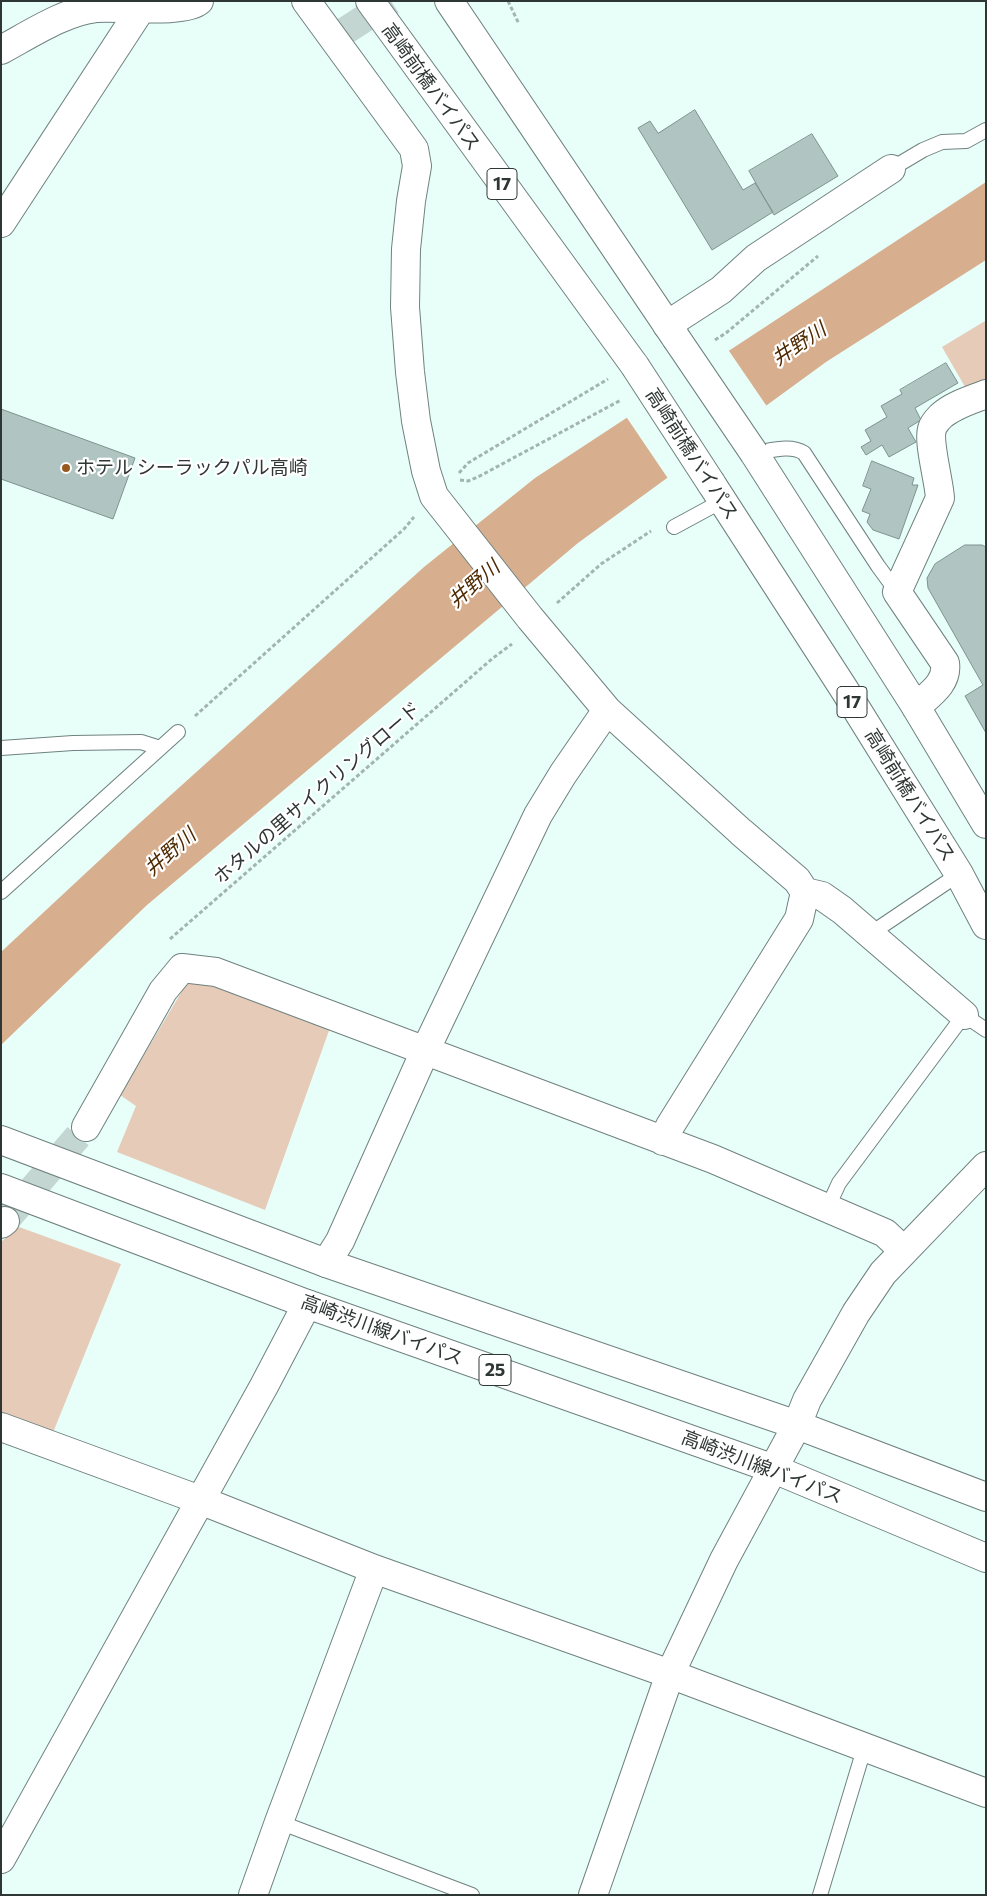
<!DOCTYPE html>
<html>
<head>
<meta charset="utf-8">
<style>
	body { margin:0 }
	#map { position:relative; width:987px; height:1896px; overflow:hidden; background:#e8fef9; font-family:Commissioner,sans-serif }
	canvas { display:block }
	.frame { position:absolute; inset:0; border:2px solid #2f3735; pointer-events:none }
</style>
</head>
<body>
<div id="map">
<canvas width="987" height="1896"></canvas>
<div class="frame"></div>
</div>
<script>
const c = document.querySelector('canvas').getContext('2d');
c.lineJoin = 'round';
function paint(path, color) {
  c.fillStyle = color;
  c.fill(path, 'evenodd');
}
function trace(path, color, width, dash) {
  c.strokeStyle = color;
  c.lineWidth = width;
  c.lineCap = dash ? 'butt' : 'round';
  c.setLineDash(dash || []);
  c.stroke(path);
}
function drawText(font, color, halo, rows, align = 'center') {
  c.font = font + ' Commissioner,"Noto Sans JP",sans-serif';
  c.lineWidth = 4.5;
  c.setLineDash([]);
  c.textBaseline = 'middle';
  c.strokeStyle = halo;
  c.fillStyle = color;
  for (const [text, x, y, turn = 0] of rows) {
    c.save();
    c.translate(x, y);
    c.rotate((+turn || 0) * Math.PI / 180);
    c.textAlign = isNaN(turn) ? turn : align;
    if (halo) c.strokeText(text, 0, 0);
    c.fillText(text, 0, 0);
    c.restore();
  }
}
paint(new Path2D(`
	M985,321l1,63 -18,8 -26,-45z
	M188,981l27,2 116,42 -66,185 -148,-58 19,-46 -16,-11z
	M19,1227l102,37 -69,171 -51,-21v-172z`), '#e5cbb8');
paint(new Path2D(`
	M986,182v78l-160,102 -248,181 -431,362 -146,140v-93l131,-122 292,-263 111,-89z`), '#d7af8f');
paint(new Path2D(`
	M727,348l41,60 -99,72 -44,-65z`), '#e8fef9');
const building = new Path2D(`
	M695,110l48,80 12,-7 18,29 -61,38 -74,-122 12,-7 8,12z
	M812,134l26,42 -64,39 -25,-44z
	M946,363l12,20 -43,25 6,12 -13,8 8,14 -27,15 -7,-12 -16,10 -5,-8 10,-6 -6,-11 22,-13 -6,-11 21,-12 -2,-4z
	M1,409l134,49 -22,61 -112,-40z
	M872,461l42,17 -2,7h6l-19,54 -26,-9 -6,-8 3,-8 -8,-3 9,-22 -8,-3z
	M965,545h17l4,2v186l-21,-37 18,-11 -55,-97 -1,-10 8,-14z`);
paint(building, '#b0c5c1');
trace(building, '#7e928e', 1);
trace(new Path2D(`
	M345,31l46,-30
	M5,1221l81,-94`), '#c3d6d2', 28, [28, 14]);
const lane = new Path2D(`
	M891,169l32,-19 19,-8 24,-1 20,-11
	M754,453c16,-2 36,-9 50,0l74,113 19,26
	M674,527l48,-26
	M1,748l72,-5 68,-1 19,6
	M1,892l177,-160
	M870,934l89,-60
	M827,1209l12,-26 125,-168 22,15
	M279,1822l193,73
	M820,1895l44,-146`);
const street = new Path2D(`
	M306,1l108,148 3,17 -6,35 -5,48 -1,58 5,65 6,49 10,50 8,25 96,122 77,92 134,122 56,48 8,12 -6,27 -129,207 -7,15
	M1,50c28,-15 64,-39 95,-42 24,-2 88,6 103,-7
	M667,325l54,-35 35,-32 135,-89
	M916,707c14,-13 32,-24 29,-44l-48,-71 43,-94c-1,-17 -12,-56 -8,-69 1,-4 6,-10 9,-13 12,-11 30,-16 45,-22
	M805,892l17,4 20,14 122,105
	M86,1127l77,-136 19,-23 34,4 497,187 172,74 19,18
	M1,1224l4,-3
	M326,1263l14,-22 85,-190 113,-236 25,-41 44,-64
	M1,1427l199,73 174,69 296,105 316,119
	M1,1859l263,-473 43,-82
	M253,1895l26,-73 95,-253
	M593,1895l77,-221 54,-114 73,-135 10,-25 49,-87 27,-40 103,-107`);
const secondary = new Path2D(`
	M1,223l145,-222`);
const primary = new Path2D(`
	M1,1140l325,123 471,162 189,72
	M1,1188l306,116 467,165 212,89`);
const highway = new Path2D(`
	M370,1l265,365
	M449,1l227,337
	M754,453l162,254 70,117
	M711,483l133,206 115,185 27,51`);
trace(lane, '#6f827f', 16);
trace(street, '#6f827f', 30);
trace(secondary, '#6f827f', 30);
trace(primary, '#6f827f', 30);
trace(highway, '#6f827f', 30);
trace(new Path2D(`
	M508,1l11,23
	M715,340l11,-7 92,-77
	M459,473l9,-10 140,-84
	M460,480l8,1 10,-4 143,-77
	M557,603l44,-39 50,-33
	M195,716l209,-187 10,-12
	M170,939l323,-281 19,-14`), '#a3b4b0', 3, [4, 2.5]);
trace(lane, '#fff', 14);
trace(street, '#fff', 28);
trace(secondary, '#fff', 28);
trace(primary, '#fff', 28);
trace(highway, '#fff', 28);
const highwayBridge = new Path2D(`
	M676,338l78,115
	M635,366l76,117`);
trace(highwayBridge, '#6f827f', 30, []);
trace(highwayBridge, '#fff', 28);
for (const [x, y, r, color] of [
	[66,468,5,"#97591e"]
]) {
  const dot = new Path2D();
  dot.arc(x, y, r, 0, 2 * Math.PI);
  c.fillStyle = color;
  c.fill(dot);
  trace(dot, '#fff', 2);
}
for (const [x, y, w] of [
	[502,184,30],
	[852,702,30],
	[495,1370,32]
]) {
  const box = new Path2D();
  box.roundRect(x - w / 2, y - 15.5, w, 31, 4);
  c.fillStyle = '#fff';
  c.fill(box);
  trace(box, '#2f3735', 1);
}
drawText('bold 18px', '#2f3735', null, [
	["17",502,184],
	["17",852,702],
	["25",495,1370]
]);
drawText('19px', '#2f3735', '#fff', [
	["高崎前橋バイパス",431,87,54],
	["高崎前橋バイパス",692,454,57],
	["ホタルの里サイクリングロード",317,793,-41],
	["高崎前橋バイパス",910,795,58],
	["高崎渋川線バイパス",382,1330,20],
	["高崎渋川線バイパス",762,1467,21]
]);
drawText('19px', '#2f3735', '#fff', [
	["ホテル シーラックパル高崎",76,468]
], 'left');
drawText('italic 20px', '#4f2901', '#fff', [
	["井野川",799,344,-34],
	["井野川",474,584,-41],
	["井野川",170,852,-41]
]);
</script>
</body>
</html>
